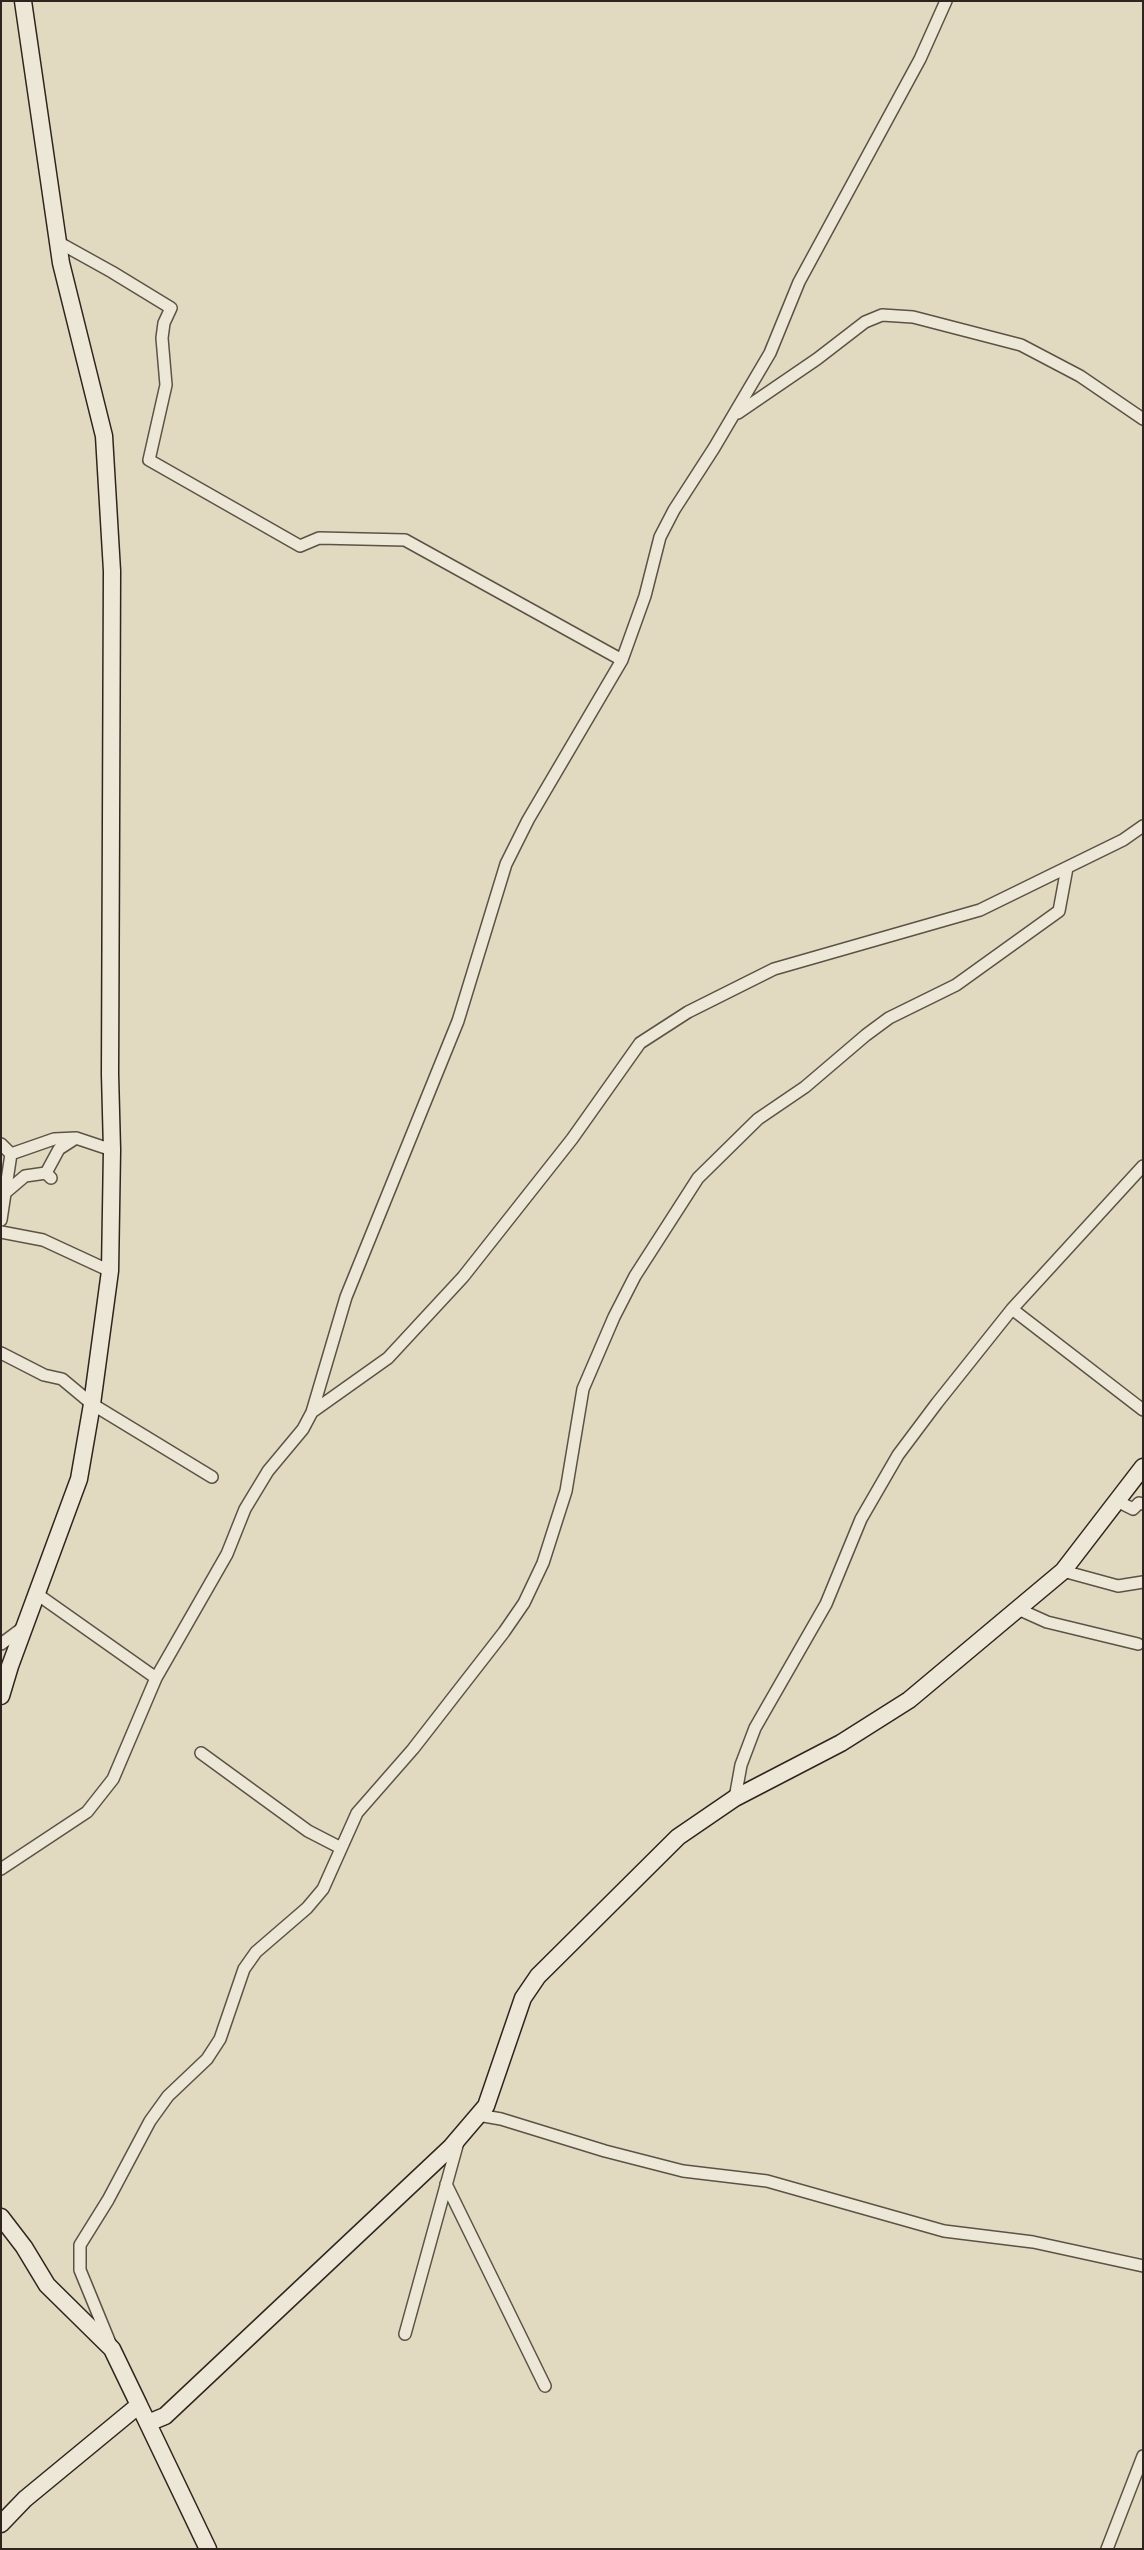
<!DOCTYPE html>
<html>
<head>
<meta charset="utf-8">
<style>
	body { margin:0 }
	#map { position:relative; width:1144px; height:2550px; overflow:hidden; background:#e1dac0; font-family:Cardo,serif }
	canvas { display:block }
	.frame { position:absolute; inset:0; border:2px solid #30241e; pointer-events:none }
</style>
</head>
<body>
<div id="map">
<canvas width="1144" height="2550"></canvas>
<div class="frame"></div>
</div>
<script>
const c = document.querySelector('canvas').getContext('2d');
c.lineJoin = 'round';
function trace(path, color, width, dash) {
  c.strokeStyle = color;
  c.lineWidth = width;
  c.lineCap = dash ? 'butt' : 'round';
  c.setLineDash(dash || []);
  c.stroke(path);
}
const street = new Path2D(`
	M58,242l54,30 59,36 -7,15 -2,15 4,47 -17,75 151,86 19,-8 86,2 217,120
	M738,413l79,-54 48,-37 17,-7 31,2 108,28 59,31 63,43
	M1,1144l10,10 43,-15 22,-1 36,12
	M51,1178l-5,-5 13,-24 17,-11
	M5,1193l20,-17 21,-3
	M1,1220l10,-66
	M1,1232l42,8 67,31
	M1012,1309l131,101
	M1,1353l43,22 18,4 30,25 120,73
	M312,1412l76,-54 75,-81 109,-138 68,-96 48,-31 86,-43 206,-59 143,-70 20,-14
	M1117,1501l16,8 6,-6 4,1
	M1063,1571l55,15 25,-4
	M37,1594l119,84
	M1018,1609l29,13 91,22
	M1,1644l23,-17
	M201,1753l107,78 33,17
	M735,1798l6,-33 14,-37 71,-124 35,-85 37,-64 39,-52 75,-94 131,-143
	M1,1869l86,-57 26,-33 43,-101 71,-124 18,-45 23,-38 35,-42 9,-17 34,-115 112,-276 48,-157 22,-44 94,-160 23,-64 15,-59 14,-27 40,-62 56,-95 29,-71 121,-223 26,-58
	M478,2115l23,4 104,32 78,20 84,10 177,50 89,11 110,24
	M446,2184l99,202
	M405,2334l53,-192
	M110,2343l-30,-73v-25l28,-45 42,-79 18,-25 39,-37 13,-20 24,-70 12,-17 51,-44 16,-19 34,-76 56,-64 91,-117 20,-29 19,-40 23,-72 17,-102 31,-72 21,-41 63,-98 60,-59 47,-32 61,-52 23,-17 67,-33 103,-74 8,-43
	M1107,2549l36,-93`);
const secondary = new Path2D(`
	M1,1696l9,-30 69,-187 13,-75 18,-133 2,-121 -2,-76 2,-503 -8,-135 -43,-173 -38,-262
	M1,2217l23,30 23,38 65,64 27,56
	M148,2423l17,-7 286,-269 35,-41 37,-108 15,-22 140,-139 57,-39 106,-55 68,-43 154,-129 80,-104
	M1,2524l24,-25 114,-94 69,144`);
trace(street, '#5c5246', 14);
trace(secondary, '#30241e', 19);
trace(street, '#ece7d6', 11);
trace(secondary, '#ece7d6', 16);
</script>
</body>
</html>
